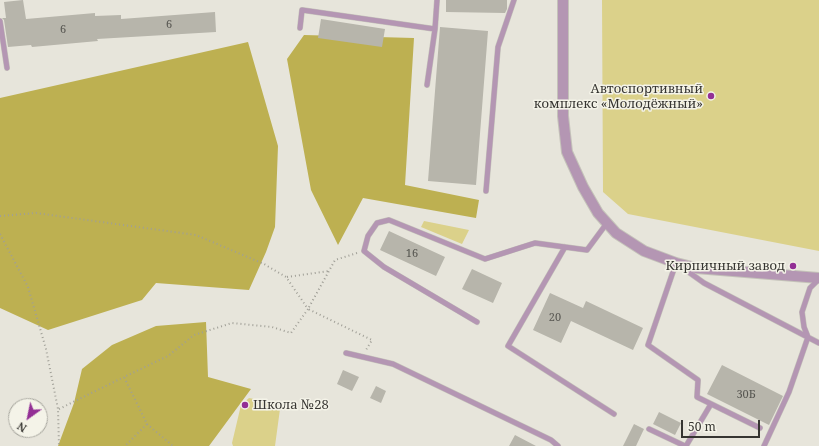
<!DOCTYPE html>
<html>
<head>
<meta charset="utf-8">
<style>
	body { margin:0 }
	#map { position:relative; width:819px; height:446px; overflow:hidden; background:#e7e5db; font-family:"Noto Serif",serif }
	canvas { display:block }
	.north { position:absolute; left:8px; top:398px; width:40px; height:40px; box-sizing:border-box; background:#f4f3e8; border:1px solid #a8a79f; border-radius:50%; rotate:213deg; font-size:11px; font-weight:700; line-height:16px; text-align:center; color:#363531 }
	.north::after { content:''; display:block; margin:auto; width:14px; height:18px; background:#932f95; clip-path:polygon(50% 0,100% 100%,50% 72%,0 100%) }
	.scale { position:absolute; left:681px; top:420px; width:79px; height:18px; box-sizing:border-box; border:2px solid #363531; border-top:0; padding-left:5px; font-size:12px; line-height:14px; white-space:nowrap; color:#363531; -webkit-text-stroke:3px #f4f3e8; paint-order:stroke }
</style>
</head>
<body>
<div id="map">
<canvas width="819" height="446"></canvas>
<div class="north">N</div>
<div class="scale">50 m</div>
</div>
<script>
const c = document.querySelector('canvas').getContext('2d');
c.lineJoin = 'round';
function paint(path, color) {
  c.fillStyle = color;
  c.fill(path, 'evenodd');
}
function trace(path, color, width, dash) {
  c.strokeStyle = color;
  c.lineWidth = width;
  c.lineCap = dash ? 'butt' : 'round';
  c.setLineDash(dash || []);
  c.stroke(path);
}
function drawText(font, color, halo, rows, align = 'center') {
  c.font = font + ' "Noto Serif",serif';
  c.lineWidth = 3;
  c.setLineDash([]);
  c.textBaseline = 'middle';
  c.strokeStyle = halo;
  c.fillStyle = color;
  for (const [text, x, y, turn = 0] of rows) {
    c.save();
    c.translate(x, y);
    c.rotate((+turn || 0) * Math.PI / 180);
    c.textAlign = isNaN(turn) ? turn : align;
    if (halo) c.strokeText(text, 0, 0);
    c.fillText(text, 0, 0);
    c.restore();
  }
}
paint(new Path2D(`
	M602,0h217v251l-191,-37 -25,-22z
	M424,221l45,9 -7,14 -41,-17z
	M249,398l26,5 5,6 -5,37h-42l-1,-3 9,-38z`), '#dbd18a');
paint(new Path2D(`
	M304,35l110,3 -9,147 74,15 -3,18 -113,-20 -25,47 -27,-55 -24,-131z
	M248,42l30,104 -3,81 -9,25 -17,38 -93,-7 -14,17 -94,30 -48,-22v-210z
	M206,322l2,55 43,12 -42,57h-151l16,-43 8,-34 30,-24 44,-19z`), '#bdb051');
paint(new Path2D(`
	M23,0l3,19 69,-6v3l26,-1v4l94,-7 1,20 -119,7 1,2 -66,6 -1,-2 -23,2 -4,-27 -2,-2h4l-2,-16z
	M446,0h61v9l-2,4 -59,-1z
	M321,19l64,10 -3,18 -64,-9z
	M440,27l48,4 -12,154 -48,-4z
	M389,231l56,26 -9,19 -56,-26z
	M472,269l30,14 -9,20 -31,-14z
	M550,293l33,15 3,-7 57,27 -10,22 -62,-29 -10,22 -28,-13z
	M722,365l61,31 -14,29 -62,-31z
	M343,370l16,7 -7,14 -15,-7z
	M376,386l10,5 -5,12 -11,-5z
	M659,412l22,11 -6,12 -22,-11z
	M634,424l10,5 -8,17h-13z
	M515,435l21,11h-27z`), '#b7b5ab');
const service = new Path2D(`
	M0,21l7,47
	M300,28l2,-18 133,19
	M427,85l8,-56 2,-29
	M486,191l12,-144 16,-47
	M565,247l-57,99 106,68
	M477,322l-93,-55 -20,-16 4,-15 9,-13 12,-3 96,39 50,-16 52,7 20,-27
	M346,353l47,11 158,76 7,6
	M760,428l-63,-31 1,-17 -50,-35 28,-82 28,20 115,60
	M649,429l36,17
	M686,446l25,-42
	M764,446l25,-54 19,-55 -4,-10 -2,-15 8,-24 9,-9`);
const tertiary = new Path2D(`
	M563,0v116l4,36 16,35 15,26 18,20 28,18 32,12 20,5 123,10`);
trace(service, '#c4c2b9', 6);
trace(tertiary, '#c4c2b9', 12);
trace(new Path2D(`
	M0,216l36,-3 160,22 68,29 22,13 22,32 -17,24 -19,-6 -40,-4 -38,12 -26,21 -44,21 23,47 -22,22
	M0,234l28,53 18,62 12,60 1,37
	M357,253l-22,7 -27,49 64,31 -6,10
	M287,277l42,-6
	M59,409l65,-32
	M147,424l26,22`), '#a09f97', 2, [1, 3]);
trace(service, '#b496b3', 5);
trace(tertiary, '#b496b3', 10);
for (const [x, y, r, color] of [
	[711,96,4,"#932f95"],
	[793,266,4,"#932f95"],
	[245,405,4,"#932f95"]
]) {
  const dot = new Path2D();
  dot.arc(x, y, r, 0, 2 * Math.PI);
  c.fillStyle = color;
  c.fill(dot);
  trace(dot, '#f4f3e8', 1.5);
}
drawText('11px', '#565550', null, [
	["6",169,25],
	["6",63,30],
	["16",412,254],
	["20",555,318],
	["30Б",746,395]
]);
drawText('13px', '#363531', '#f4f3e8', [
	["Автоспортивный",703,89],
	["комплекс «Молодёжный»",703,104],
	["Кирпичный завод",785,266],
	["Школа №28",253,405,"left"]
], 'right');
</script>
</body>
</html>
